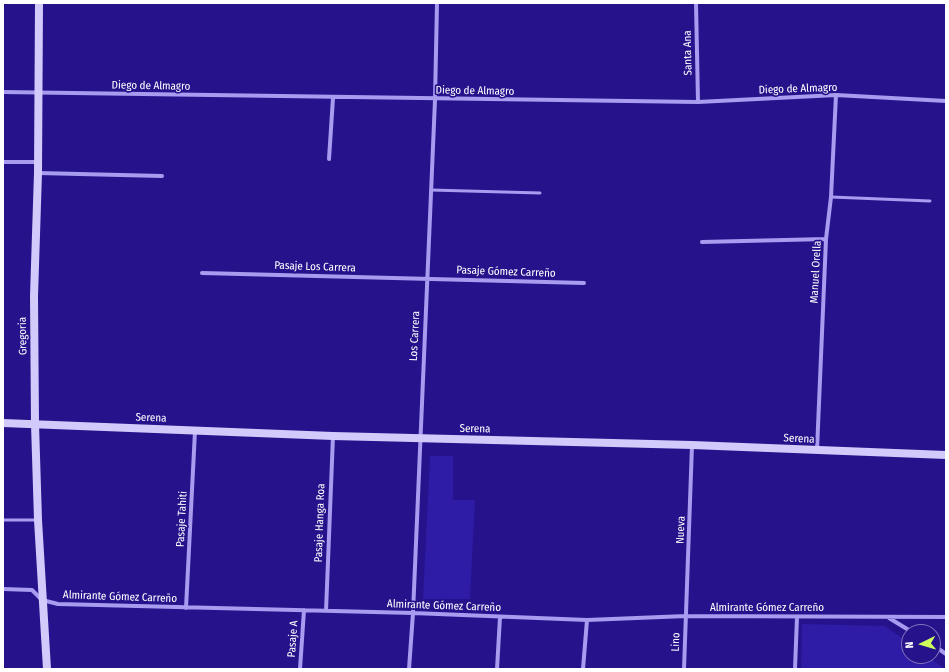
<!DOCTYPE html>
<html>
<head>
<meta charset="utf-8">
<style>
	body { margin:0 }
	#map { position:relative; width:949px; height:672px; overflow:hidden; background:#26138c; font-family:"Fira Sans Condensed",sans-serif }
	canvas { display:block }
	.frame { position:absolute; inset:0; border:4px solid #fff; pointer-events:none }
	.north { position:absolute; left:901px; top:624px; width:40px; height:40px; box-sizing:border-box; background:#26138c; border:1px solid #7d71ba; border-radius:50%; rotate:265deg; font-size:11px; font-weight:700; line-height:16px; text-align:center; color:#fff }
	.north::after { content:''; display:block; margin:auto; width:14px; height:18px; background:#ceff5b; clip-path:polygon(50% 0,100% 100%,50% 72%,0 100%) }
</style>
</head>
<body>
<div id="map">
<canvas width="949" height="672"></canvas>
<div class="frame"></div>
<div class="north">N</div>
</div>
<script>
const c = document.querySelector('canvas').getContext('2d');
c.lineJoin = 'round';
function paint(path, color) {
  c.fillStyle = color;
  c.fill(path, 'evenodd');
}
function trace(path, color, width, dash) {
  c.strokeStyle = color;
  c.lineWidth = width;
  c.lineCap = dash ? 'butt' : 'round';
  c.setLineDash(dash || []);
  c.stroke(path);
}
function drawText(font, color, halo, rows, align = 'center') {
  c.font = font + ' "Fira Sans Condensed",sans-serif';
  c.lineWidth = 3.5;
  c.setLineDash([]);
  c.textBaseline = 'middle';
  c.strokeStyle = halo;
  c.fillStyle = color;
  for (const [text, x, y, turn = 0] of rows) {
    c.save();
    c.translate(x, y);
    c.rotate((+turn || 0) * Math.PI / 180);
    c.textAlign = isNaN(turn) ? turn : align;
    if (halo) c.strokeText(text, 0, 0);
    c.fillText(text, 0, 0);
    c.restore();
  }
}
paint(new Path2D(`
	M430,456h23v44h22l-5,99h-47z
	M802,624l83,2 24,17v13h18l18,13h-144z`), '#2e1ba6');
trace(new Path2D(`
	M431,190l109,3
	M831,197l99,4
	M3,520h33`), '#a79cf0', 3);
trace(new Path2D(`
	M696,3l2,99
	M3,92l695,10 138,-7 110,6
	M329,159l4,-61
	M3,162h35
	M38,173l124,3
	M702,242l124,-3
	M202,273l382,10
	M817,450l9,-211 5,-42 5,-102
	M3,589l29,1 10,10 16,4 355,9 174,7 99,-4 260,1
	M186,608l9,-177
	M326,611l7,-175
	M889,618l23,14
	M933,645l13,9
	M300,669l4,-59
	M409,669l4,-56 22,-513 2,-97
	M497,669l3,-52
	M583,669l4,-49
	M684,669l8,-224
	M795,669l2,-52`), '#a79cf0', 4);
trace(new Path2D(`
	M39,3l-1,170 -4,123 1,128 3,96 9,149
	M3,423l330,13 359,9 254,10`), '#d2cafb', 8);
drawText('11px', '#fff', '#26138c', [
	["Santa Ana",688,53,-91],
	["Diego de Almagro",151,86,1],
	["Diego de Almagro",798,89,-2],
	["Diego de Almagro",475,91,1],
	["Pasaje Los Carrera",315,267,2],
	["Pasaje Gómez Carreño",506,272,2],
	["Manuel Orella",816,272,-87],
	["Gregoria",23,336,-91],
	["Los Carrera",415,336,-87],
	["Serena",151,418,2],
	["Serena",475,429,1],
	["Serena",799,439,3],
	["Pasaje Tahiti",182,519,-87],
	["Pasaje Hanga Roa",320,523,-88],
	["Nueva",681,530,-88],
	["Almirante Gómez Carreño",120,597,2],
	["Almirante Gómez Carreño",444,606,2],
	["Almirante Gómez Carreño",767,608],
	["Pasaje A",293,639,-86],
	["Lino",676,642,-88]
]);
</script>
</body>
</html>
